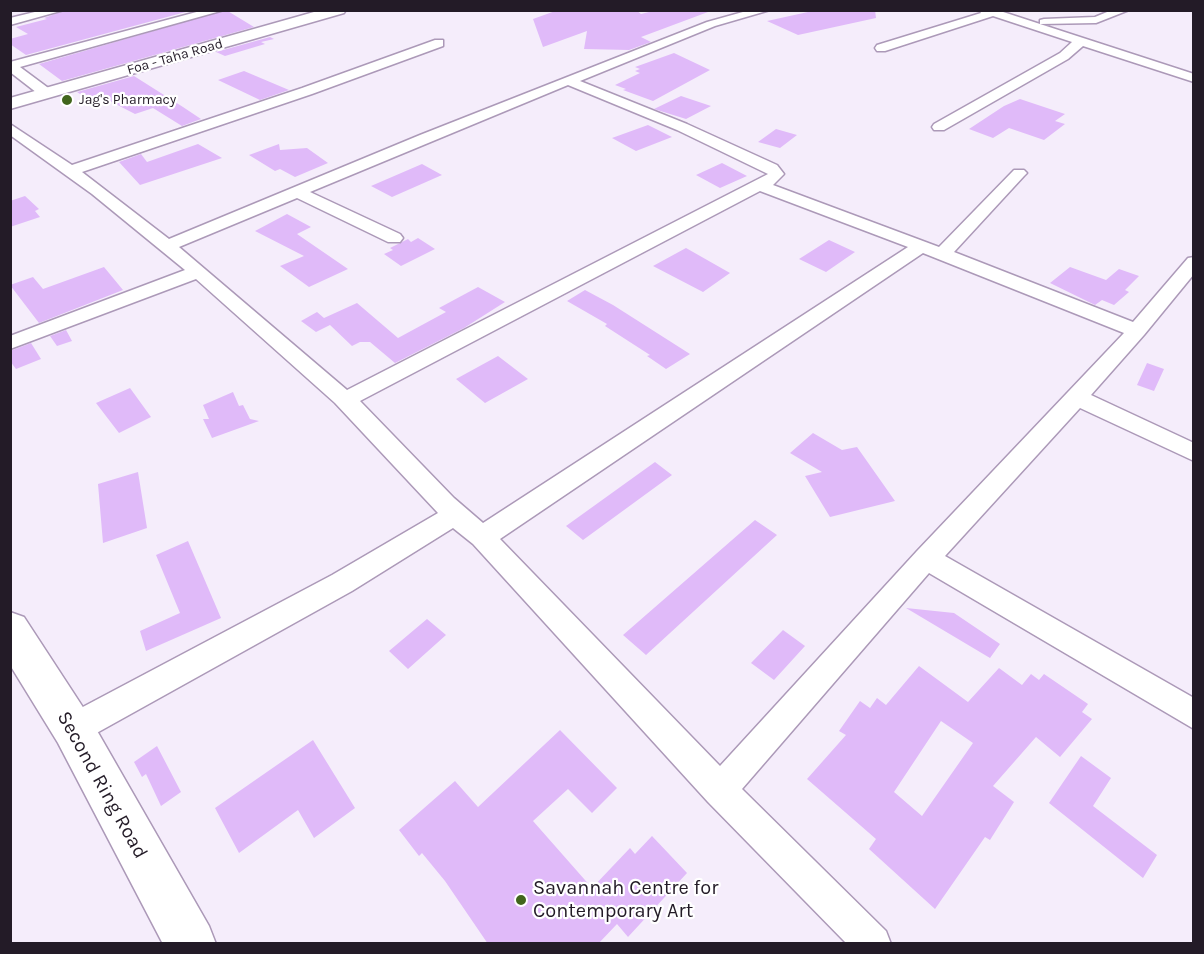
<!DOCTYPE html>
<html>
<head>
<meta charset="utf-8">
<style>
	body { margin:0 }
	#map { position:relative; width:1204px; height:954px; overflow:hidden; background:#f5edfb; font-family:Karla,sans-serif }
	canvas { display:block }
	.frame { position:absolute; inset:0; border:12px solid #231b27; pointer-events:none }
</style>
</head>
<body>
<div id="map">
<canvas width="1204" height="954"></canvas>
<div class="frame"></div>
</div>
<script>
const c = document.querySelector('canvas').getContext('2d');
c.lineJoin = 'round';
function paint(path, color) {
  c.fillStyle = color;
  c.fill(path, 'evenodd');
}
function trace(path, color, width, dash) {
  c.strokeStyle = color;
  c.lineWidth = width;
  c.lineCap = dash ? 'butt' : 'round';
  c.setLineDash(dash || []);
  c.stroke(path);
}
function drawText(font, color, halo, rows, align = 'center') {
  c.font = font + ' Karla,sans-serif';
  c.lineWidth = 4.5;
  c.setLineDash([]);
  c.textBaseline = 'middle';
  c.strokeStyle = halo;
  c.fillStyle = color;
  for (const [text, x, y, turn = 0] of rows) {
    c.save();
    c.translate(x, y);
    c.rotate((+turn || 0) * Math.PI / 180);
    c.textAlign = isNaN(turn) ? turn : align;
    if (halo) c.strokeText(text, 0, 0);
    c.fillText(text, 0, 0);
    c.restore();
  }
}
paint(new Path2D(`
	M66,10l118,1 9,-1 -167,45 -16,-11v-5l18,-5 -12,-7 31,-8 -3,-1z
	M226,10l28,17 -192,54 -23,-17z
	M558,10h78l5,4 16,-4 51,2 -67,25 10,5 -22,8 -45,-1 3,-18 -44,16 -10,-28z
	M817,10h58l1,8 -78,17 -31,-14z
	M270,37l4,2 -13,3 4,2 -40,12 -9,-4z
	M674,53l36,17 -57,31 -30,-11 3,-1 -11,-4 25,-12 -5,-2 5,-2 -5,-2z
	M244,71l45,19 -29,10 -42,-20z
	M134,76l49,31 18,12 -19,7 -29,-18 -18,6 -37,-19 -12,3 -9,-6z
	M681,96l30,10 -25,13 -32,-10z
	M1020,99l45,15 -10,7 10,3 -21,16 -35,-12 -16,10 -24,-9 35,-23z
	M648,125l24,12 -36,14 -24,-13z
	M776,129l21,6 -17,13 -22,-6z
	M198,144l24,14 -82,27 -21,-23 22,-8 6,8z
	M279,144l1,6 27,-2 21,15 -33,14 -15,-8 -5,2 -26,-16z
	M722,163l25,13 -27,12 -24,-13z
	M422,164l20,11 -50,22 -21,-11z
	M25,196l14,13 -4,2 5,6 -30,10v-26z
	M287,214l24,13 -14,7 51,35 -39,18 -29,-21 24,-10 -49,-25z
	M418,238l17,11 -34,17 -17,-12 9,-4 -3,-2 18,-9 3,3z
	M829,240l26,12 -29,20 -27,-13z
	M686,248l44,25 -27,19 -50,-26z
	M104,267l19,23 -84,33 -29,-38 23,-8 10,12z
	M1070,267l36,13 13,-11 20,7 -14,14 4,2 -15,13 -12,-5 -7,5 -45,-22z
	M478,287l27,15 -41,26 -69,35 -25,-21h-10l-8,4 -22,-21 -14,7 -15,-11 16,-9 7,6 33,-15 41,35 48,-26 -7,-4z
	M585,290l28,15 77,49 -24,15 -19,-13 3,-1 -45,-29 2,-2 -40,-23z
	M66,330l6,11 -15,5 -7,-10z
	M31,343l10,16 -25,10 -6,-8v-10z
	M498,356l30,23 -43,24 -29,-24z
	M1147,363l17,6 -10,22 -17,-6z
	M130,388l21,29 -32,16 -23,-30z
	M233,392l6,14 4,-1 7,14 9,2 -47,17 -9,-19h6l-6,-14z
	M813,433l29,17 15,-3 38,54 -65,16 -25,-41 17,-4 -32,-19z
	M655,462l17,13 -89,65 -17,-14z
	M138,472l9,56 -44,15 -5,-59z
	M755,520l22,15 -131,120 -23,-20z
	M188,541l33,77 -75,33 -6,-20 40,-18 -24,-58z
	M906,608l48,5 46,31 -10,14z
	M427,619l19,16 -38,34 -19,-18z
	M783,630l22,16 -31,34 -23,-17z
	M919,666l49,36 31,-34 23,17 9,-11 8,6 5,-6 44,30 -6,8 10,7 -32,38 -24,-20 -43,49 21,16 -24,38 -5,-3 -50,72 -66,-60 7,-10 -69,-60 39,-44 -7,-4 21,-30 10,7 7,-10 9,7zM941,721l32,22 -51,73 -28,-24z
	M560,730l57,58 -25,25 -24,-24 -35,32 59,67 38,-40 5,6 17,-18 35,37 -59,64 -11,-13 -19,20h-110l-43,-63 -23,-28 -3,3 -20,-26 56,-49 23,26z
	M313,740l42,68 -41,30 -16,-28 -59,43 -24,-45z
	M157,746l24,46 -20,14 -15,-32 -4,3 -8,-15z
	M1081,756l30,22 -18,28 64,49 -14,23 -94,-75z`), '#e0baf9');
const street = new Path2D(`
	M43,10h21l-54,15v-7z
	M204,10h20l-204,57 31,23 2,3 -2,3h-10l-31,-24v-10z
	M750,10h20l-55,16 -135,55 107,43 90,41 7,9 -11,11 166,62 75,-77h10l3,3 -3,3 -70,76 179,70 55,-64 6,-1v17l-50,61 -53,60 103,48v18l-114,-53 -135,148 249,142v31l-265,-156 -187,216 144,142 5,13h-44l-139,-142 -235,-258 -20,-16 -101,63 -268,149 -11,4 -11,-4 -5,-11 5,-11 270,-143 106,-62 -103,-110 -139,-124 -186,70v-13l175,-66 -93,-76 -82,-59v-11l62,41 230,-77 133,-48h8v6l-131,48 -230,78 87,67 251,-104 287,-113zM568,85l109,45 91,44 -421,216 -168,-143 118,-49 91,44h12l3,-4 -3,-4 -90,-42zM760,191l148,56 -425,276 -29,-25 -94,-97zM923,253l201,80 -207,218 -197,215 -220,-227z
	M979,10h18l43,14v-4l4,-1 51,-2 17,-7h17l-33,13 -56,1 154,50v8l-111,-36 -15,13 -124,71h-10l-2,-3 2,-3 126,-71 12,-11 -79,-26 -108,35h-8l-2,-3 2,-3 104,-32z`);
const secondary = new Path2D(`
	M321,10h25l-2,3 -334,96v-11z
	M10,612l14,5 64,98 121,211 7,18h-53l-105,-201 -48,-78z`);
trace(street, '#ac99b8', 3);
trace(secondary, '#ac99b8', 3);
paint(street, '#fff');
paint(secondary, '#fff');
for (const [x, y, r, color] of [
	[67,100,6,"#41651c"],
	[521,900,6,"#41651c"]
]) {
  const dot = new Path2D();
  dot.arc(x, y, r, 0, 2 * Math.PI);
  c.fillStyle = color;
  c.fill(dot);
  trace(dot, '#fff', 2);
}
drawText('14px', '#231b27', '#fff', [
	["Foa - Taha Road",175,57,-16]
]);
drawText('14px', '#231b27', '#fff', [
	["Jag's Pharmacy",79,100]
], 'left');
drawText('20px', '#231b27', '#fff', [
	["Second Ring Road",102,785,61]
]);
drawText('20px', '#231b27', '#fff', [
	["Savannah Centre for",533,888],
	["Contemporary Art",533,911]
], 'left');
</script>
</body>
</html>
